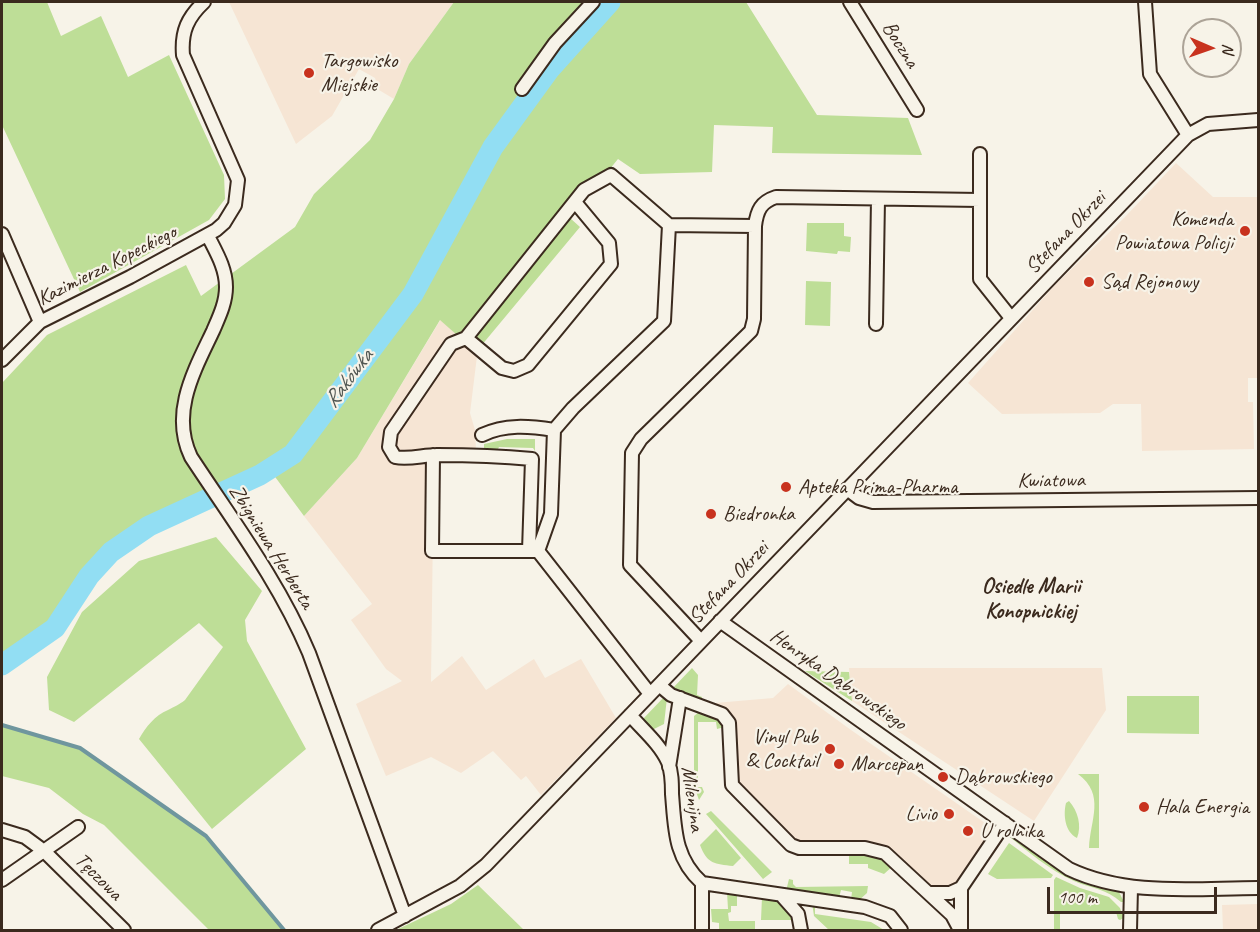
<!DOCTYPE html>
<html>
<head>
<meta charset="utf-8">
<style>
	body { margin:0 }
	#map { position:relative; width:1260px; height:932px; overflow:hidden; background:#f7f3e8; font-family:Caveat,sans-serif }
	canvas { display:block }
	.frame { position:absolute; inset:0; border:3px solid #3b2a1e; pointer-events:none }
	.north { position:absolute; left:1182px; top:18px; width:60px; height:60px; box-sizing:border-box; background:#f7f3e8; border:2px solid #aca397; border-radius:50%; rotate:92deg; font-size:16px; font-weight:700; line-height:24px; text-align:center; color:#3b2a1e }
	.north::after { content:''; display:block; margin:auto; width:21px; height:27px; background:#c8321e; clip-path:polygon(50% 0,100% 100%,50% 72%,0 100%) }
	.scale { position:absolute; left:1047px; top:887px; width:170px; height:27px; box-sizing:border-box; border:3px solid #3b2a1e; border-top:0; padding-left:8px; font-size:18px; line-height:21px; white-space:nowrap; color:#3b2a1e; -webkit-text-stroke:4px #f7f3e8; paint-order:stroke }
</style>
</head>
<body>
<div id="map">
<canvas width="1260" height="932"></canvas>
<div class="frame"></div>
<div class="north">N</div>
<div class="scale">100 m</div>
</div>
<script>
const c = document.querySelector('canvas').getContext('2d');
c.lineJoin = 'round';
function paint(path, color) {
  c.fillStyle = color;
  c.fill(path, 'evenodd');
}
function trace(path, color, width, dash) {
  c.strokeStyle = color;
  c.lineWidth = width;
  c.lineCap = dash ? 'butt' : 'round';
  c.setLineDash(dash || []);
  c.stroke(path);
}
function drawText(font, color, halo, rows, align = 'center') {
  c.font = font + ' Caveat,sans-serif';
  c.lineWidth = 4.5;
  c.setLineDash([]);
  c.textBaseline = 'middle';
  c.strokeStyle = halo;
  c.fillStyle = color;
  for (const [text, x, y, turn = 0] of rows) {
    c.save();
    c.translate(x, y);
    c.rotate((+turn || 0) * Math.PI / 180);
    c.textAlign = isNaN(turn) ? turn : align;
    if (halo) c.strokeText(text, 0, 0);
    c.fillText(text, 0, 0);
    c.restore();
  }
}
paint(new Path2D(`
	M229,2h225l-45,62 -15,35 -15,-9 -4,-12 -16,-9 -27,47 -36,28z
	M1176,163l37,34h45v181h-10v24h5l1,47 -112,2 -1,-47h-28l-13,9 -98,1 -34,-31 86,-97 71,-69z
	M441,319l36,37 -7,57 5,17 1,20 -42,-1 -3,233 31,-26 24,34 48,-31 11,19 36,-19 35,59 -75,77 -15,-19 -5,4 -28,-29 -32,22 -30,-16 -45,19 -30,-72 46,-23 -16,-12 -35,-49 21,-16 -68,-88 53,-58z
	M849,668h253l4,42 -72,111 -182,-120z
	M788,684l63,46 147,102 -37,56 -24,6 -45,-37 -93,-9 -65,-59 -12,-75 -7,-11 58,-5z
	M1258,904v26h-35l-1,-25z`), '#f6e5d4');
paint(new Path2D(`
	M2,2h45l14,34 40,-20 27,61 41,-22 55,120 1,24 -16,21 -129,72 -78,-167z
	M454,2h292l71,113 91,3 14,37 -150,-2 1,-26 -59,-2 -2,47 -72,2 -22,-15 -48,59 10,9 -104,125 -36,-32 -83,138 -53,58 -34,-46 -121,56 -38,26 -22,24 -34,52 -53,37v-282l45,-48 139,-70 15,31 94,-69 19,-33 56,-54 24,-41 15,-35z
	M807,223h37v13l7,1 -1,15 -12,-1 -1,3 -31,-3z
	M806,281l25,1 -1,44 -25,-1z
	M507,439h28v12l-2,-3 -34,-1 -1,2h-14v-5z
	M216,537l46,54 -17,29 2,21 59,108 -94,80 -73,-90c7,-12 16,-24 29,-29 7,-4 11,-5 17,-10l38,-53 -24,-24 -125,99 -25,-12 -2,-33 35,-65 57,-51z
	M692,668l6,7 -1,20 5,2v5l-31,-12z
	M805,671l44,1 3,29z
	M1127,696h72v38l-72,-1z
	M664,697l3,1 -3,26 -12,6 -9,-11z
	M699,712l20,7 5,8 -7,2 -1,-7h-18v65h4l2,5 -5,8 -5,-14v-70z
	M2,725l78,23 126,88 78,94h-75l-105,-105 -21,-11 -34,-26 -47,-12z
	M1078,774h21v74h-10c1,-28 17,-53 -11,-74z
	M1069,801c9,10 13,25 8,37 -12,-6 -14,-23 -11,-35z
	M711,811l61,61 -9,7 -57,-65z
	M716,829l25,29 -8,8c-18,-2 -26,-2 -33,-21z
	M1007,835l6,2c36,27 60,44 106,55l5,10h-3c-14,-13 -31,-14 -47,-21 -25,-11 -46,-30 -67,-46z
	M1009,843l44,32 -2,3 -54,1 -9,-5z
	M849,854h24l21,11 -10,9 -16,-6v-4h-19z
	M1056,877l24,11 29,9 11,11 1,3 4,1v5l-5,3 -2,-1 -2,-7h-56v18h-6v-50z
	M789,879l4,1v4l3,3 72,-1 -1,7 -10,9 -6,-2 1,-8 -11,-2 -2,8 -53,-7z
	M478,885l46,45h-128l55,-26z
	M727,892l10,1v13h-6v6l-3,1 1,8h26v9h-36v-7l-7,-1 -1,-13h17z
	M762,897c17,4 24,7 34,23h-35z
	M812,903l3,2v9l56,8 13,8h-55l-15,-14z`), '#bede97');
trace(new Path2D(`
	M2,725l78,23 126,88 78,94`), '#6f969e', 4);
trace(new Path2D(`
	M2,665l53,-37 34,-52 22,-24 38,-26 111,-51 33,-21 120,-160 80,-147 56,-77 61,-68`), '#92def3', 21);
const minor = new Path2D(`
	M850,2l67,108
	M1145,2l5,72 38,61
	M522,89l33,-46 38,-41
	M980,200v-46
	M669,225l86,1 -1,93 -3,12 -110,108 -9,14 -2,112 71,76
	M755,226c2,-16 6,-24 21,-29l204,3v79l31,39
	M2,234l38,88
	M208,236c8,16 18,32 18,51 0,16 -7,30 -13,44 -19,40 -43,82 -22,126 42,64 88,125 118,196l96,263
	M876,324l2,-125
	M466,338l36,30 12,3 14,-6 83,-101 -2,-21 -34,-41
	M2,360l38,-38 90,-45 86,-47 8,-7 11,-18 3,-25 -55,-125c-2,-24 5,-38 21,-53
	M482,435c23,-11 47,-9 72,-5
	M433,455l-1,96h106l112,143
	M847,489l12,9 14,4 385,-4
	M529,551l3,-92c-32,-3 -63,-4 -95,-4 -14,0 -28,5 -42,2l-6,-10 2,-15 60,-88 15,-6 118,-148 27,-15 58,50 -5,96 -91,87 -19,22 -3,84 -13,37
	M720,621l349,248c59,28 127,19 189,19
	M659,685l12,10 51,19 7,9 3,62 59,60 8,3h66l20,5 67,62 8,15
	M630,715c12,14 30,29 38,47 4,10 4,21 4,32 3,34 2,64 30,89v47
	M669,767l11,-69
	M2,830l23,7 19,14 80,79
	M2,880l76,-53
	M702,883l163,24 25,9 11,14
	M929,893h21l11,-5
	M782,896l16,18 3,16
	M961,929v-41l44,-65
	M378,930l82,-44 26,-21 702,-730 20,-11 50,-4
	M1130,930l1,-42`);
trace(minor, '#3b2a1e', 16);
trace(minor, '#f7f3e8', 12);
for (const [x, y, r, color] of [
	[309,73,6,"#c8321e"],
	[1245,231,6,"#c8321e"],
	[1089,282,6,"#c8321e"],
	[786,487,6,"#c8321e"],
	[711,514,6,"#c8321e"],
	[830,749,6,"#c8321e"],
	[839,764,6,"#c8321e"],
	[943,777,6,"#c8321e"],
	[1144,807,6,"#c8321e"],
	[949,814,6,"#c8321e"],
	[968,831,6,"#c8321e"]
]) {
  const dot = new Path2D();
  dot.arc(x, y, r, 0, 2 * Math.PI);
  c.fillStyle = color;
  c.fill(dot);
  trace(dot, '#f7f3e8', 2);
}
drawText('21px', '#3b2a1e', '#f7f3e8', [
	["Boczna",900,45,58],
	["Stefana Okrzei",1066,233,-46],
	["Kazimierza Kopeckiego",107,266,-27],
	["Kwiatowa",1051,481,-1],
	["Zbigniewa Herberta",271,547,58],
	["Stefana Okrzei",729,583,-46],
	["Henryka Dąbrowskiego",838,680,35],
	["Milenijna",692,799,82],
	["Tęczowa",98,877,45]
]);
drawText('21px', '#3b2a1e', '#f7f3e8', [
	["Targowisko",321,61],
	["Miejskie",321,85],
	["Komenda",1233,219,"right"],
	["Powiatowa Policji",1233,243,"right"],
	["Sąd Rejonowy",1101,282],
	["Apteka Prima-Pharma",798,487],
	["Biedronka",723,514],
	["Vinyl Pub",818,737,"right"],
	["& Cocktail",818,761,"right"],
	["Marcepan",851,764],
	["Dąbrowskiego",955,777],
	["Hala Energia",1156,807],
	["Livio",937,814,"right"],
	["U rolnika",980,831]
], 'left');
drawText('italic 22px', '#515753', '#f7f3e8', [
	["Rakówka",349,379,-53]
]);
drawText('bold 22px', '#3b2a1e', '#f7f3e8', [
	["Osiedle Marii",1031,587],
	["Konopnickiej",1031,612]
]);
</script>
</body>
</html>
